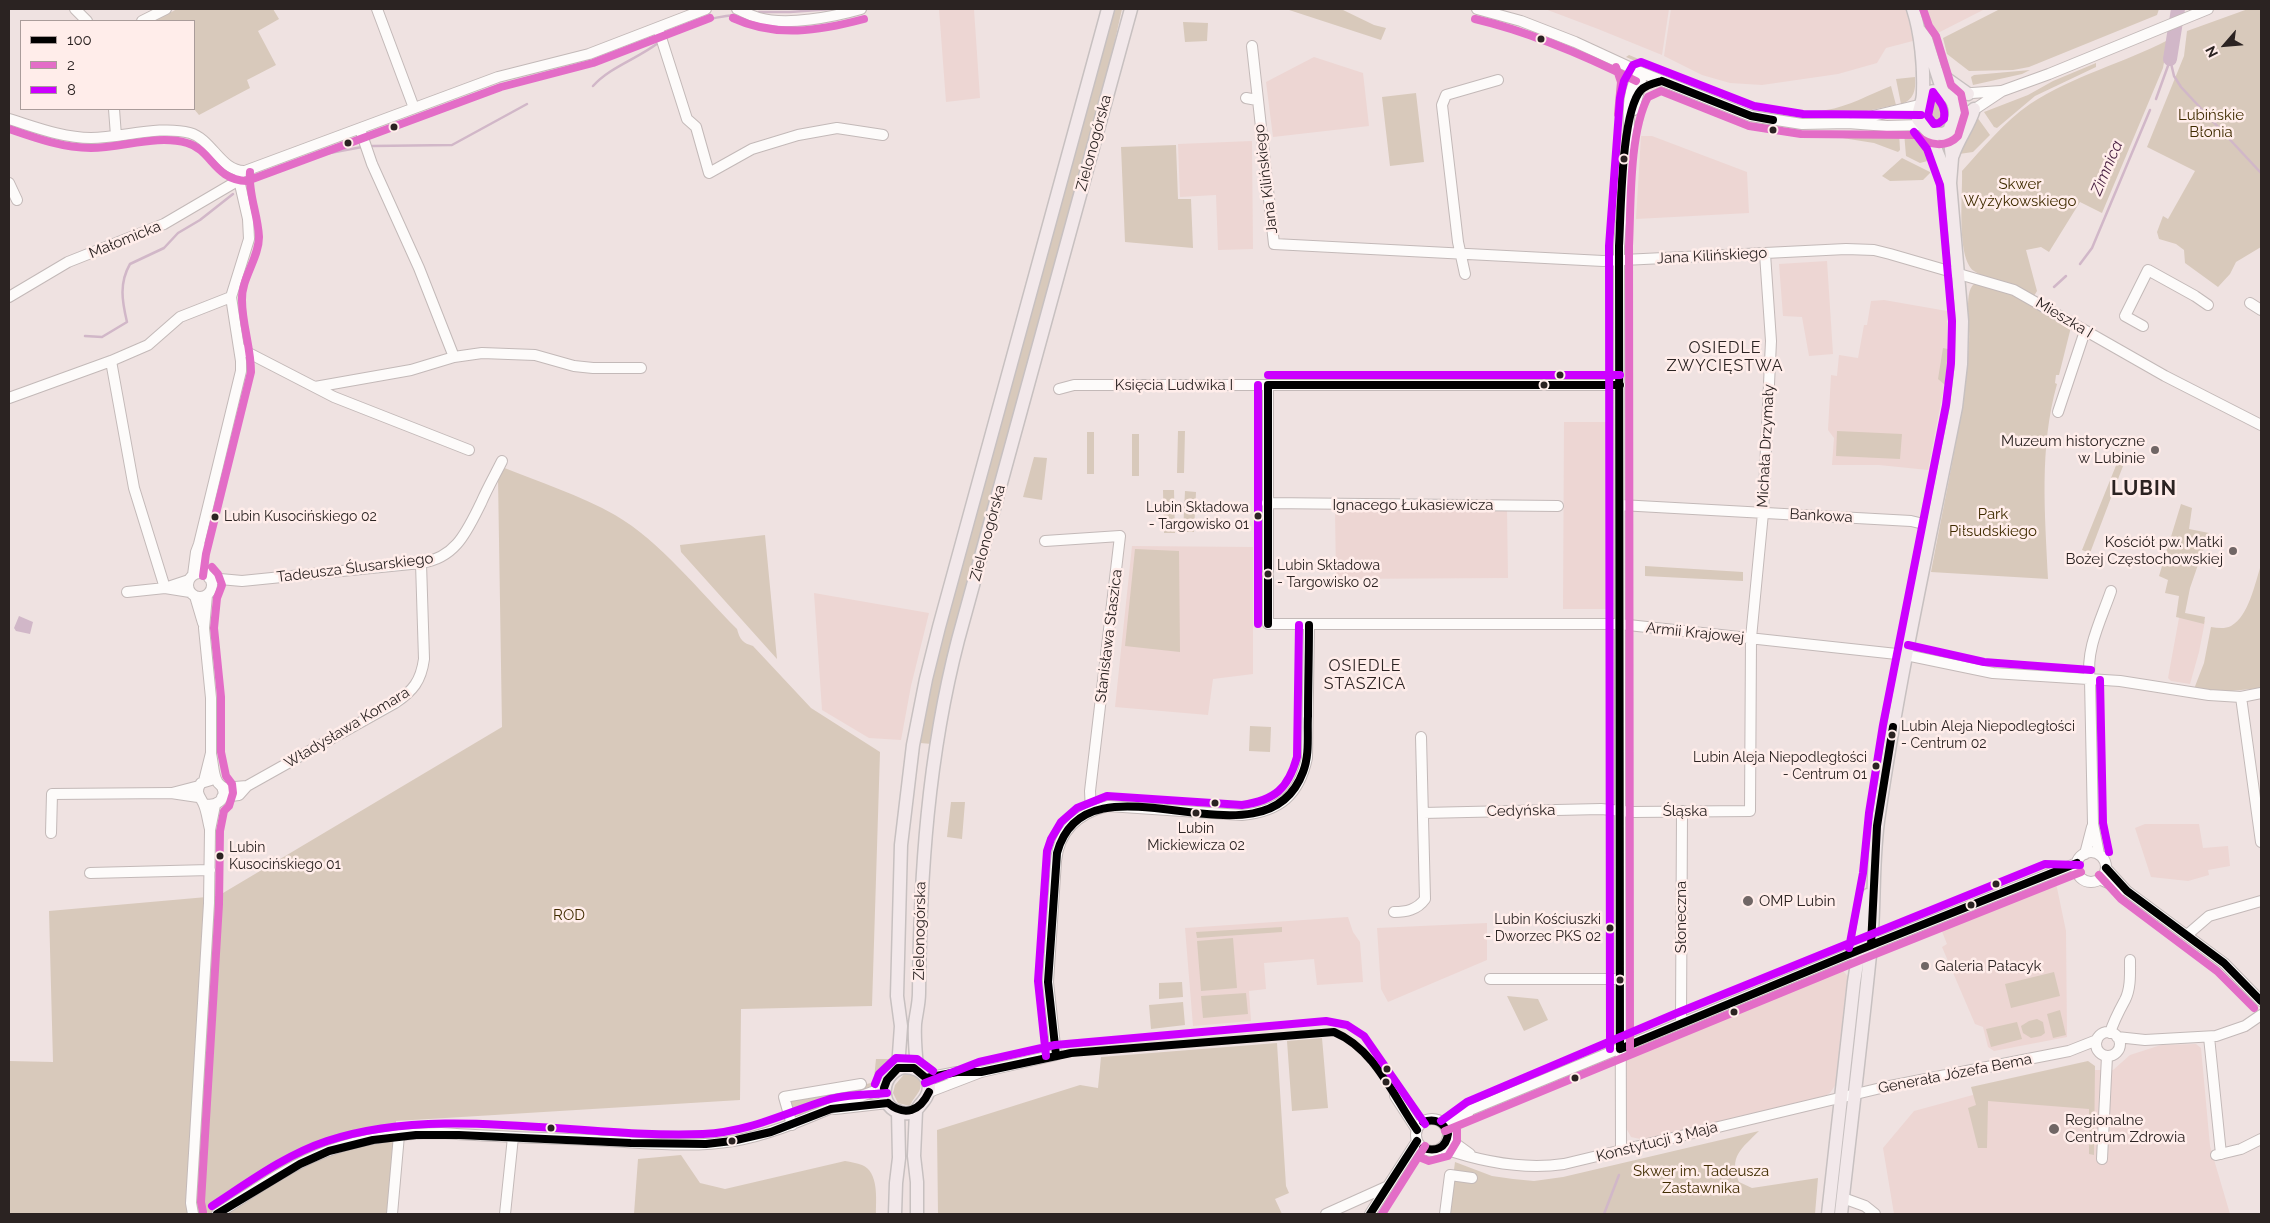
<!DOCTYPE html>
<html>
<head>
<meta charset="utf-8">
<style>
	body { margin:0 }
	#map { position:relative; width:2270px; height:1223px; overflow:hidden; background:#efe2e1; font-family:Raleway,sans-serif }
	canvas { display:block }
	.frame { position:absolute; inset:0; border:10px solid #2b2322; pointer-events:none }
	.legend { position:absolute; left:20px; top:20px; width:175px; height:90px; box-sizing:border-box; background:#ffedea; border:1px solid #aa9c9a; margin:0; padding:6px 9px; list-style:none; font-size:15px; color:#2b2322 }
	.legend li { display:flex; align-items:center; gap:10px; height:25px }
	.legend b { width:25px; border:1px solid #aa9c9a }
	.north { position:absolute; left:2200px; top:20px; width:50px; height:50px; -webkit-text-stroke:4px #ffedea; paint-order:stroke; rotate:243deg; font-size:14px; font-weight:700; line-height:20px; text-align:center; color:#2b2322 }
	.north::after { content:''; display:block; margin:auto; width:18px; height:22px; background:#2b2322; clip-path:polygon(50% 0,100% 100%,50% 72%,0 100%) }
</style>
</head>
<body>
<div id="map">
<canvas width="2270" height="1223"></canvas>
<div class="frame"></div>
<ul class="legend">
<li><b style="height:6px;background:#000"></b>100</li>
<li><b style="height:6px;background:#e36dc7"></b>2</li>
<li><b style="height:6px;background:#c0f"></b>8</li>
</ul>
<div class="north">N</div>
</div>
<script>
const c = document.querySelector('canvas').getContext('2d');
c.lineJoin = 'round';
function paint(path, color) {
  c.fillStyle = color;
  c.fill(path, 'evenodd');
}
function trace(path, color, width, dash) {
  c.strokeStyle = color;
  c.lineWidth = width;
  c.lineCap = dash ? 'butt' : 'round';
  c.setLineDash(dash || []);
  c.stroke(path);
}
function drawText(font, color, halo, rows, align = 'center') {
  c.font = font + ' Raleway,sans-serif';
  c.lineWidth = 5;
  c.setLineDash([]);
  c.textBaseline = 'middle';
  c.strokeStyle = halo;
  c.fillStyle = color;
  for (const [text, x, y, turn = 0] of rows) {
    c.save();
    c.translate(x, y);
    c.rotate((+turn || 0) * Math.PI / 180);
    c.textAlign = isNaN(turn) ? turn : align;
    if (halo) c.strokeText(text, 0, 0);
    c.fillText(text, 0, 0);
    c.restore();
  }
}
paint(new Path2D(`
	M939,9h35l6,89 -34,4z
	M1545,9h124l-7,46 -64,-26z
	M1671,9h314l-53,27 -46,12 -9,15 -39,11 -76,11 -32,-2 -28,-8 -38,-19z
	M1314,57l49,16 6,53 -96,11 -7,-55z
	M1641,136h11l95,36 2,41 -113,6z
	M1252,141l1,108 -35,1 -2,-55 -36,2 -2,-53z
	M1827,261l6,93 -24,2 -7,-39 -19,-1 -4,-52z
	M1884,300l63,11v39l-4,42 -15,78 -49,-5h-47l2,-27 -6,-8 3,-55 6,1 2,-21 19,3 6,-33h3l4,-24z
	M1564,422h44v187h-45z
	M1507,508l1,70 -172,1 -1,-70z
	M1132,546l121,1v127l-40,5 -5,36 -93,-8z
	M814,593l115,20 -18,73 -10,54 -32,-2 -47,-28z
	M2181,616l24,5 -6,31 -9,32 -19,-3 -3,-3 11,-60z
	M2145,824h54l4,24 25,-2 2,20 -22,4 1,5 -21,6 -37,-4 -16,-49z
	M2056,883l10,48 1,106 -73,14 -6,-4 -5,-20 -8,-3 -33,-77 5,-3 -6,-15 28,-9 13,-5 -1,-3z
	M1348,917l5,15 7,10 3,40 -46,3 -3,-26 -50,4 2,26 -17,2 2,30 -58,5 -8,-98z
	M1487,923v37l-99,42 -7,-13 -4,-61z
	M1832,965l8,2 10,12 -12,102 -8,12 -7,4 -178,43 -14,-3 -7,-13 2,-70 4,-5z
	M2196,1044l5,4 9,98 20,68h-336l-11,-66 31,-37 173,-47 5,6h21l17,-15 31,-10z`), '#edd6d3');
paint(new Path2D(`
	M177,9h96l6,10 -21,12 18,34 -29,15 3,8 -51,27 -5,-6v-88h-39z
	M1116,9h6l-15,67 -175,668 -12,-1 7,-44 14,-56 169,-624z
	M1286,9h55l33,16 12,3 -5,12z
	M2000,9h159l-2,6 -128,52 -16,3 -44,1 -22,-17 -4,-16z
	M2248,9h13v238l-25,15 -6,12 -12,13 -33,-24 -1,-13 -8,-6 -17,-5 -2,-7 6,-16 5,3 27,-48 -48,-24 37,-91 3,-25z
	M1183,22l25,1 -1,18 -22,1z
	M2168,40l-5,28 -61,145 -22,-11 -31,50 -8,-5 -15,3 11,41 -3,5c-6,-4 -13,-8 -20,-11 -13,-4 -29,-6 -40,-14 -18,-13 -11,-78 -12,-100 21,-23 42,-49 68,-67 42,-28 94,-41 138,-64z
	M1629,55c61,25 129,65 197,55 22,-3 44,-16 65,-24l5,19c-22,4 -43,10 -65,11 -74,3 -139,-30 -205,-59z
	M2096,63v4l-61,29 -38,32 -3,-1 -10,-15 44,-17 25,-14z
	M2030,70l-8,4 -49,11 -2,-8 3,-2z
	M1915,77c1,13 -1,23 -14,27l-5,-25z
	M1416,93l8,69 -34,4 -8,-69z
	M1930,98h10c14,8 5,17 4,29l-10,1 -8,-7 -1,-9z
	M1977,117l13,18 -17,17 -14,2z
	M1899,132l1,18 -2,2 -24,-9 -38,-6 1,-4 20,2z
	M1904,132c14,2 25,15 31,27l-15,4 -14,-7z
	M1176,145l2,54h13l2,49 -68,-6 -4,-95z
	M1902,158l28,14v1l-7,7 -33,1 -8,-5z
	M1937,163l5,24 6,63 -4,-1z
	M1974,284c32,-1 71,27 97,43l-12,48h-3l-1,8 2,1c-18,64 -12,130 -9,195l-117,-7c14,-76 32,-152 38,-229 2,-14 -6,-50 5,-59z
	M1943,348l5,1 -3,36 -7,-6z
	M1178,431h7l-1,42h-7z
	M1837,431l65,3 -2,25 -64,-3z
	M1087,432h7v42h-7z
	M1132,434h7v42h-7z
	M1034,457l13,1 -5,42 -19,-3z
	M2117,463l6,3 -33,87 -8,-3z
	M502,467c37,15 78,28 113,48 45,26 85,77 122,114 3,11 6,14 16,17l58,62 69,44 -8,254 -131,3 -1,91 -344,21 -6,93h-381v-153l44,1 -4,-151 169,-15 284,-169 -4,-249z
	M1163,490h11l1,43h-11z
	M1185,491l11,1 -2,40h-11z
	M2181,504l11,4 -3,21 20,4 -19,55 -5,25 20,4 -1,7 -28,-7 3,-21 -14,-3 3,-13 -9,-4z
	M765,535l12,124 -96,-107 -1,-7z
	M1135,549l44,2 1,101 -55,-6z
	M2261,565v123l-40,4 -27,-3 10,-26 7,-36c7,1 14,2 20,-1 18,-10 24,-43 30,-61z
	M1645,566l98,6v9l-98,-5z
	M1250,726l21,1 -1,25 -21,-1z
	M951,802h14l-3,37 -15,-2z
	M1282,927v5l-85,6 -1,-6z
	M1233,938l4,50 -36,3 -4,-50z
	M2054,972l6,24 -49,12 -6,-24z
	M1182,982l1,15 -24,2v-16z
	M1246,993l2,21 -45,4 -2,-22z
	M1507,996l31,3 10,21 -24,11z
	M1183,1002l2,23 -34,4 -2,-24z
	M2060,1010l6,25 -13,3 -6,-24z
	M2037,1019l6,3 2,11 -4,3 -10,2 -8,-5 -2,-7 8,-5z
	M2017,1022l5,17 -31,8 -5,-18z
	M1322,1038l6,70 -36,3 -5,-70z
	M1277,1043l9,143 3,7 -14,6 7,15h-344l-1,-84 143,-45 18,3 3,-31z
	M876,1059h16l-20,27 -70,29 -9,-1 -4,-12 4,-2 78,-17 3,-5z
	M2088,1061l7,5 -1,89 -5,-1v-45l-101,-8 -1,47h-9l-10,-40 8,-3 -5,-18z
	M906,1072l12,5c8,13 -4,18 -8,29l-12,-3 -5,-10 2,-8z
	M1759,1131c-17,17 -31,26 -20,51l13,6 66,-10 -3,36h-367l7,-52 37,14 21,3 21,2 29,-4z
	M681,1155l19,28 25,6 120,-28c6,1 12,2 17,4 17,7 14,34 14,49h-242l4,-55z`), '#d8c9bb');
paint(new Path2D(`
	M19,616l14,6 -3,12 -14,-3 -2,-3z`), '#d1b7c8');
trace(new Path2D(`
	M759,12h31l42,-3
	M665,38c22,-14 46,-21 71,-23
	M2170,59l4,17 7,11 80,86
	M593,86c17,-19 44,-27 65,-43
	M2156,99l13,-36
	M372,146l80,-1 75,-41
	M245,184l32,-15 37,-13 48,-9
	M2080,264l12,-16 58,-138
	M2054,287l12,-11
	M85,336l17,1 25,-15c-5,-21 -8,-39 3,-58l34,-16 14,-15 22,-13 33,-26
	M1604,1214l15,-39`), '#d1b7c8', 2.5);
trace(new Path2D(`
	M2170,59l8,-50`), '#d1b7c8', 14);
const minor = new Path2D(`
	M75,9l12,12
	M377,9l37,99
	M737,9c7,3 14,7 22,9 28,8 74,-1 102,-9
	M1477,9l44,12 54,21 65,30 111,44 51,8 46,-1 39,3 34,-1
	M142,21l24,-12
	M658,28l29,91 9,8 13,46 43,-24 46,-14 39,-7 46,7
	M1252,46l22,198 329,17 243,-12 28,1 16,4 124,36 151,86 96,49
	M1951,97l21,-4 29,-2
	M1246,98l11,2
	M114,109l2,27
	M1634,110l7,-27 -1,-11
	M9,119c26,8 54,19 82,19 31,0 68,-13 99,-5 22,6 31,39 55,38l253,-94 91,-23 117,-45
	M1954,119l24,-12 24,-16 47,-17 159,-65
	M1856,120l63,-15
	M360,129l12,35 47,104 35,89
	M9,183l8,17
	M1465,274l-7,-32 -16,-137 4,-10 52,-15
	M9,297l59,-35 96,-38 75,-44
	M2250,303l11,7
	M2143,326l-18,-10 23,-46 47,26 13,9
	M239,348l95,49 135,53
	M111,361l23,127 31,100
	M1268,385v239h351l287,31 87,18 127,8 89,14 32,2 20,-4
	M315,387l96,-17 43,-13 28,-4 53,2 39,11 19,2h48
	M1059,389l15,-4h546
	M9,398l102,-37 37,-16 32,-28 51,-20
	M2058,412l27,-81
	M1267,503l291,3
	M1620,505l291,16 21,5
	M1045,541l75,-5 -30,255 1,20
	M200,545l5,29
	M188 585a12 12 0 1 1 24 0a12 12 0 1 1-24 0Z
	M193,575l3,-23 3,-8 42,-173v-10l-10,-64 18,-58 -1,-20 -9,-39 1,-9
	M209,578l33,3 179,-18c35,-5 46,-32 60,-60 6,-14 14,-28 21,-42
	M165,588l24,-8
	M127,592l38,-4 25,4
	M195,596l8,27
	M2241,697l20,145
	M204,781l7,-28v-55l-7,-70 3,-33
	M223,788l24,-2
	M172,793l27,-7
	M222,797l17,-2 8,-9 148,-83c18,-12 26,-22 29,-44l-3,-96
	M204,804c11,3 24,-4 18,-17 -1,-2 -4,-3 -5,-6 -4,-6 -4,-20 -6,-27
	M1423,813l178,-4 32,3 117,-1 1,-173 12,-125 8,-172 -6,-87
	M210,829c-2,-7 -3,-17 -6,-24 -3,-8 -10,-12 -3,-22l10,-3
	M51,833l1,-39 119,-1 27,4
	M2076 867a15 15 0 1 1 30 0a15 15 0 1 1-30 0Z
	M2085,854l7,-27
	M2099,854l-6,-30 -3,-144c-5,-30 11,-60 21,-89
	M2106,868l21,23 97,72 37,38
	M90,873l120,-3
	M2099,879l25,11
	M1394,912c12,0 23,-2 31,-13l-4,-162
	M2187,935l22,-19 52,-15
	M1490,979h129
	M1681,1022l1,-211
	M2096 1044a12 12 0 1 1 24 0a12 12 0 1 1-24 0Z
	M2110,1033c4,-13 9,-22 15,-33 6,-12 5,-27 5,-40
	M2117,1037l28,3 71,-4 29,-10 16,-11
	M2209,1037l12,117
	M926,1078l31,-6h20
	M929,1092l52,-20 75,-17 -8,-73 8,-121c3,-31 23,-48 52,-55l134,9c38,-4 57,-20 65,-57l2,-133
	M1395,1096l22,34
	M835,1109l53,-6
	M1416 1135a16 16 0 1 1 32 0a16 16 0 1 1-32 0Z
	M1441,1122l418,-172 218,-87
	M792,1125l-8,-28 77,-13
	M1447,1129l21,-15
	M1448,1138l22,16
	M1442,1148c40,14 80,22 122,16l321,-77 184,-36 28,-11
	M1621,1150l-2,-904 10,-118c-1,-19 -1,-40 11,-56
	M2216,1155l25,-6 20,-10
	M2102,1159l5,-103
	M1843,1198l22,8 10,8
	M193,1214l-2,-11 18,-300 1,-73 5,-25
	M217,1214c31,-19 62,-42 96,-57 41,-18 84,-24 128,-24 56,4 111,5 167,8 41,2 85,7 125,0 54,-9 100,-37 151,-53
	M392,1214l7,-79
	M505,1214l8,-77
	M1326,1214l60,-27
	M1370,1214l47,-73
	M1445,1214l5,-39 22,3`);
const major = new Path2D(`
	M1913,9c8,24 11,58 10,84 0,9 -5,17 -5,26l11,14 14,1 6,-3c2,-6 5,-10 6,-16 1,-19 -15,-30 -32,-20
	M1920,31l6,8 17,53
	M1937,72l31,22
	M1929,133l20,48
	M1953,155c5,-16 16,-29 21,-46
	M904,1067c23,1 33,20 17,37 -4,5 -5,8 -12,9 -30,3 -33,-39 -5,-46z
	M898,1068l3,-42 -4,-30 4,-151 12,-100 13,-66 13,-52 169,-618
	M917,1069c-1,-15 -3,-30 -2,-45 1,-10 4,-20 4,-31 1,-120 9,-237 39,-353l173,-631
	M916,1111l-2,45 3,26v32
	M895,1214l1,-31 3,-25 -1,-47
	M1828,1214l26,-232 14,-87
	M1841,1214c10,-90 21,-179 30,-269 4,-44 1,-87 8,-131 20,-137 50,-272 77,-407l5,-43 1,-43 -12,-138 2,-25 -3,-27`);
trace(minor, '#c3b9b8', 12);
trace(major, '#c7c0c0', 15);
trace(minor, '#fdfbfa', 10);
trace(major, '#f2e8ea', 12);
trace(new Path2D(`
	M1662,81l89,35 22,4
	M1268,385h352
	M1268,385v239
	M2106,868l21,23 97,72 37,38
	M1871,945l6,-119 16,-99
	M1620,1049l-1,-803c2,-32 2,-134 22,-156 5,-5 14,-7 21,-9
	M1620,1049l239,-99 218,-87
	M1056,1055l-8,-73 9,-129c30,-110 207,24 246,-81 7,-18 4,-38 5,-56 0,-30 1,-61 1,-91
	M926,1078l31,-6h24l90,-19 263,-21c41,17 59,64 83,98
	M884,1088l3,-8 11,-12h16l12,10
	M888,1103c17,14 32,8 41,-11
	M1423,1122c12,-4 21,0 25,12 -2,14 -12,18 -25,14
	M217,1214l83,-50 29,-13 44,-11 43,-5h43l172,8 75,1 26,-3 39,-9 60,-23 57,-6
	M1370,1214l47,-73`), '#000', 8);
trace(new Path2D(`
	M733,18c43,20 86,13 131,1
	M1475,19c56,13 109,36 161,62
	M1616,67l5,15 -3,32
	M9,129c26,9 54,19 82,19 31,0 66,-14 96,-5 25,7 27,37 60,38l254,-94 92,-24 117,-45
	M203,576l3,-22 45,-182c0,-24 -9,-48 -9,-72 -1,-21 17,-42 17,-63 -1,-22 -11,-44 -9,-65
	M2099,875l22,24 96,72 37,37
	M1630,1049l-1,-803c2,-42 0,-113 19,-149l13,-6 88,35 52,8 116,1c11,11 30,13 41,1l7,-23 -4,-19 -10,-9 -15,-49 -7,-10 -6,-17
	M1445,1131l418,-172 218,-87
	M1419,1157l10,4 19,-5 9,-15v-13
	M203,1212l-2,-10 18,-298 1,-73 4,-20 5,-5 4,-13 -1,-9 -6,-8 -5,-24v-55l-7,-69 3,-30 5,-13 -4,-11 -6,-7
	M1382,1214l43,-68`), '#e36dc7', 8);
trace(new Path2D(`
	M1933,92c6,9 13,14 11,27l-5,4 -5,1 -6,-8z
	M1268,375h352
	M1258,385v239
	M1908,645l76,17 107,8
	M2100,680l3,143 6,29
	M1849,948l14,-75 6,-60 14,-88 63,-320 5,-42 1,-42 -12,-136 -13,-36 -13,-17
	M1610,1049l-1,-803 11,-148 4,-17 9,-16 8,-3 113,44 49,8 118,1
	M1046,1056l-8,-75 9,-130 4,-12 10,-17 16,-14 30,-12 135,9c33,-5 46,-16 55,-48l2,-132
	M925,1083l54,-21 76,-17 271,-24 21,4 17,11 61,88
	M875,1084l4,-10 17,-16 21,1 16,12
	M1441,1121l26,-19 210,-89 368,-149 35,1
	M212,1206c37,-24 73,-51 115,-65 115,-38 256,-2 376,-7 46,-2 82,-21 124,-34 18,-6 41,-5 60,-7`), '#c0f', 8);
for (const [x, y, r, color] of [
	[1541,39,4.5,"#2b2322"],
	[394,127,4.5,"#2b2322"],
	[1773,130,4.5,"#2b2322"],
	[348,143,4.5,"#2b2322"],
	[1624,159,4.5,"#2b2322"],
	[1560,375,4.5,"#2b2322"],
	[1544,385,4.5,"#2b2322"],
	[2155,450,5,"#706665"],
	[1258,516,4.5,"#2b2322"],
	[215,517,4.5,"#2b2322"],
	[2233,551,5,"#706665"],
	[1268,574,4.5,"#2b2322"],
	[1892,735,4.5,"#2b2322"],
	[1876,766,4.5,"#2b2322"],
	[1215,803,4.5,"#2b2322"],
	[1196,813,4.5,"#2b2322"],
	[220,856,4.5,"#2b2322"],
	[1996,884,4.5,"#2b2322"],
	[1748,901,6,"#706665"],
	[1971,905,4.5,"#2b2322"],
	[1610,928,4.5,"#2b2322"],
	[1925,966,5,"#706665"],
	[1620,980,4.5,"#2b2322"],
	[1734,1012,4.5,"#2b2322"],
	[1387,1069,4.5,"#2b2322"],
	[1575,1078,4.5,"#2b2322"],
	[1386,1082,4.5,"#2b2322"],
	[551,1128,4.5,"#2b2322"],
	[2054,1129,6,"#706665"],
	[732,1141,4.5,"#2b2322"]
]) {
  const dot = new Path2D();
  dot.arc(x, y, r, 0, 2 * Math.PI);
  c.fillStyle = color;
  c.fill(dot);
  trace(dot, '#ffedea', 2);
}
drawText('14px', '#2b2322', '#ffedea', [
	["Lubin Składowa",1249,508,"right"],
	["- Targowisko 01",1249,525,"right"],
	["Lubin Kusocińskiego 02",224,517],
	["Lubin Składowa",1277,566],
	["- Targowisko 02",1277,583],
	["Lubin Aleja Niepodległości",1901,727],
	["- Centrum 02",1901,744],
	["Lubin Aleja Niepodległości",1867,758,"right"],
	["- Centrum 01",1867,775,"right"],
	["Lubin",1196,829,"center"],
	["Mickiewicza 02",1196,846,"center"],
	["Lubin",229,848],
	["Kusocińskiego 01",229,865],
	["Lubin Kościuszki",1601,920,"right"],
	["- Dworzec PKS 02",1601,937,"right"]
], 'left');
drawText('15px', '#402c01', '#ffedea', [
	["Lubińskie",2211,115],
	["Błonia",2211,132],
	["Skwer",2020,184],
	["Wyżykowskiego",2020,201],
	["Park",1993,514],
	["Piłsudskiego",1993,531],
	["ROD",569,915],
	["Skwer im. Tadeusza",1701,1171],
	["Zastawnika",1701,1188]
]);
drawText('15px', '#2b2322', '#ffedea', [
	["Zielonogórska",1094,143,-75],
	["Jana Kilińskiego",1266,179,-97],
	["Małomicka",125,240,-22],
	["Jana Kilińskiego",1712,256,-3],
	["Mieszka I",2064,318,31],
	["Księcia Ludwika I",1174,385],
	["Michała Drzymały",1766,446,-87],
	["Ignacego Łukasiewicza",1413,505],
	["Bankowa",1821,516,3],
	["Zielonogórska",988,533,-75],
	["Tadeusza Ślusarskiego",355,568,-7],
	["Armii Krajowej",1695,633,6],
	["Stanisława Staszica",1109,636,-83],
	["Władysława Komara",347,728,-31],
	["Cedyńska",1521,811,-1],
	["Śląska",1685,811],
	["Słoneczna",1681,917,-90],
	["Zielonogórska",920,931,-89],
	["Generała Józefa Bema",1955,1074,-11],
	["Konstytucji 3 Maja",1657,1142,-14]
]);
drawText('15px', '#2b2322', '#ffedea', [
	["Muzeum historyczne",2145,441,"right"],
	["w Lubinie",2145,458,"right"],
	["Kościół pw. Matki",2223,542,"right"],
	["Bożej Częstochowskiej",2223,559,"right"],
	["OMP Lubin",1759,901],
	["Galeria Pałacyk",1935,966],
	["Regionalne",2065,1120],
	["Centrum Zdrowia",2065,1137]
], 'left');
drawText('italic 16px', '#492042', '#ffedea', [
	["Zimnica",2107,168,-67]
]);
c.letterSpacing = '1px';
drawText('16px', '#2b2322', '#ffedea', [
	["OSIEDLE",1725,348],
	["ZWYCIĘSTWA",1725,366],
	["OSIEDLE",1365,666],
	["STASZICA",1365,684]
]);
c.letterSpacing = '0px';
c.letterSpacing = '1px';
drawText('bold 20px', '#2b2322', '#ffedea', [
	["LUBIN",2144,489]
]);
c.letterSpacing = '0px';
</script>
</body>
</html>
